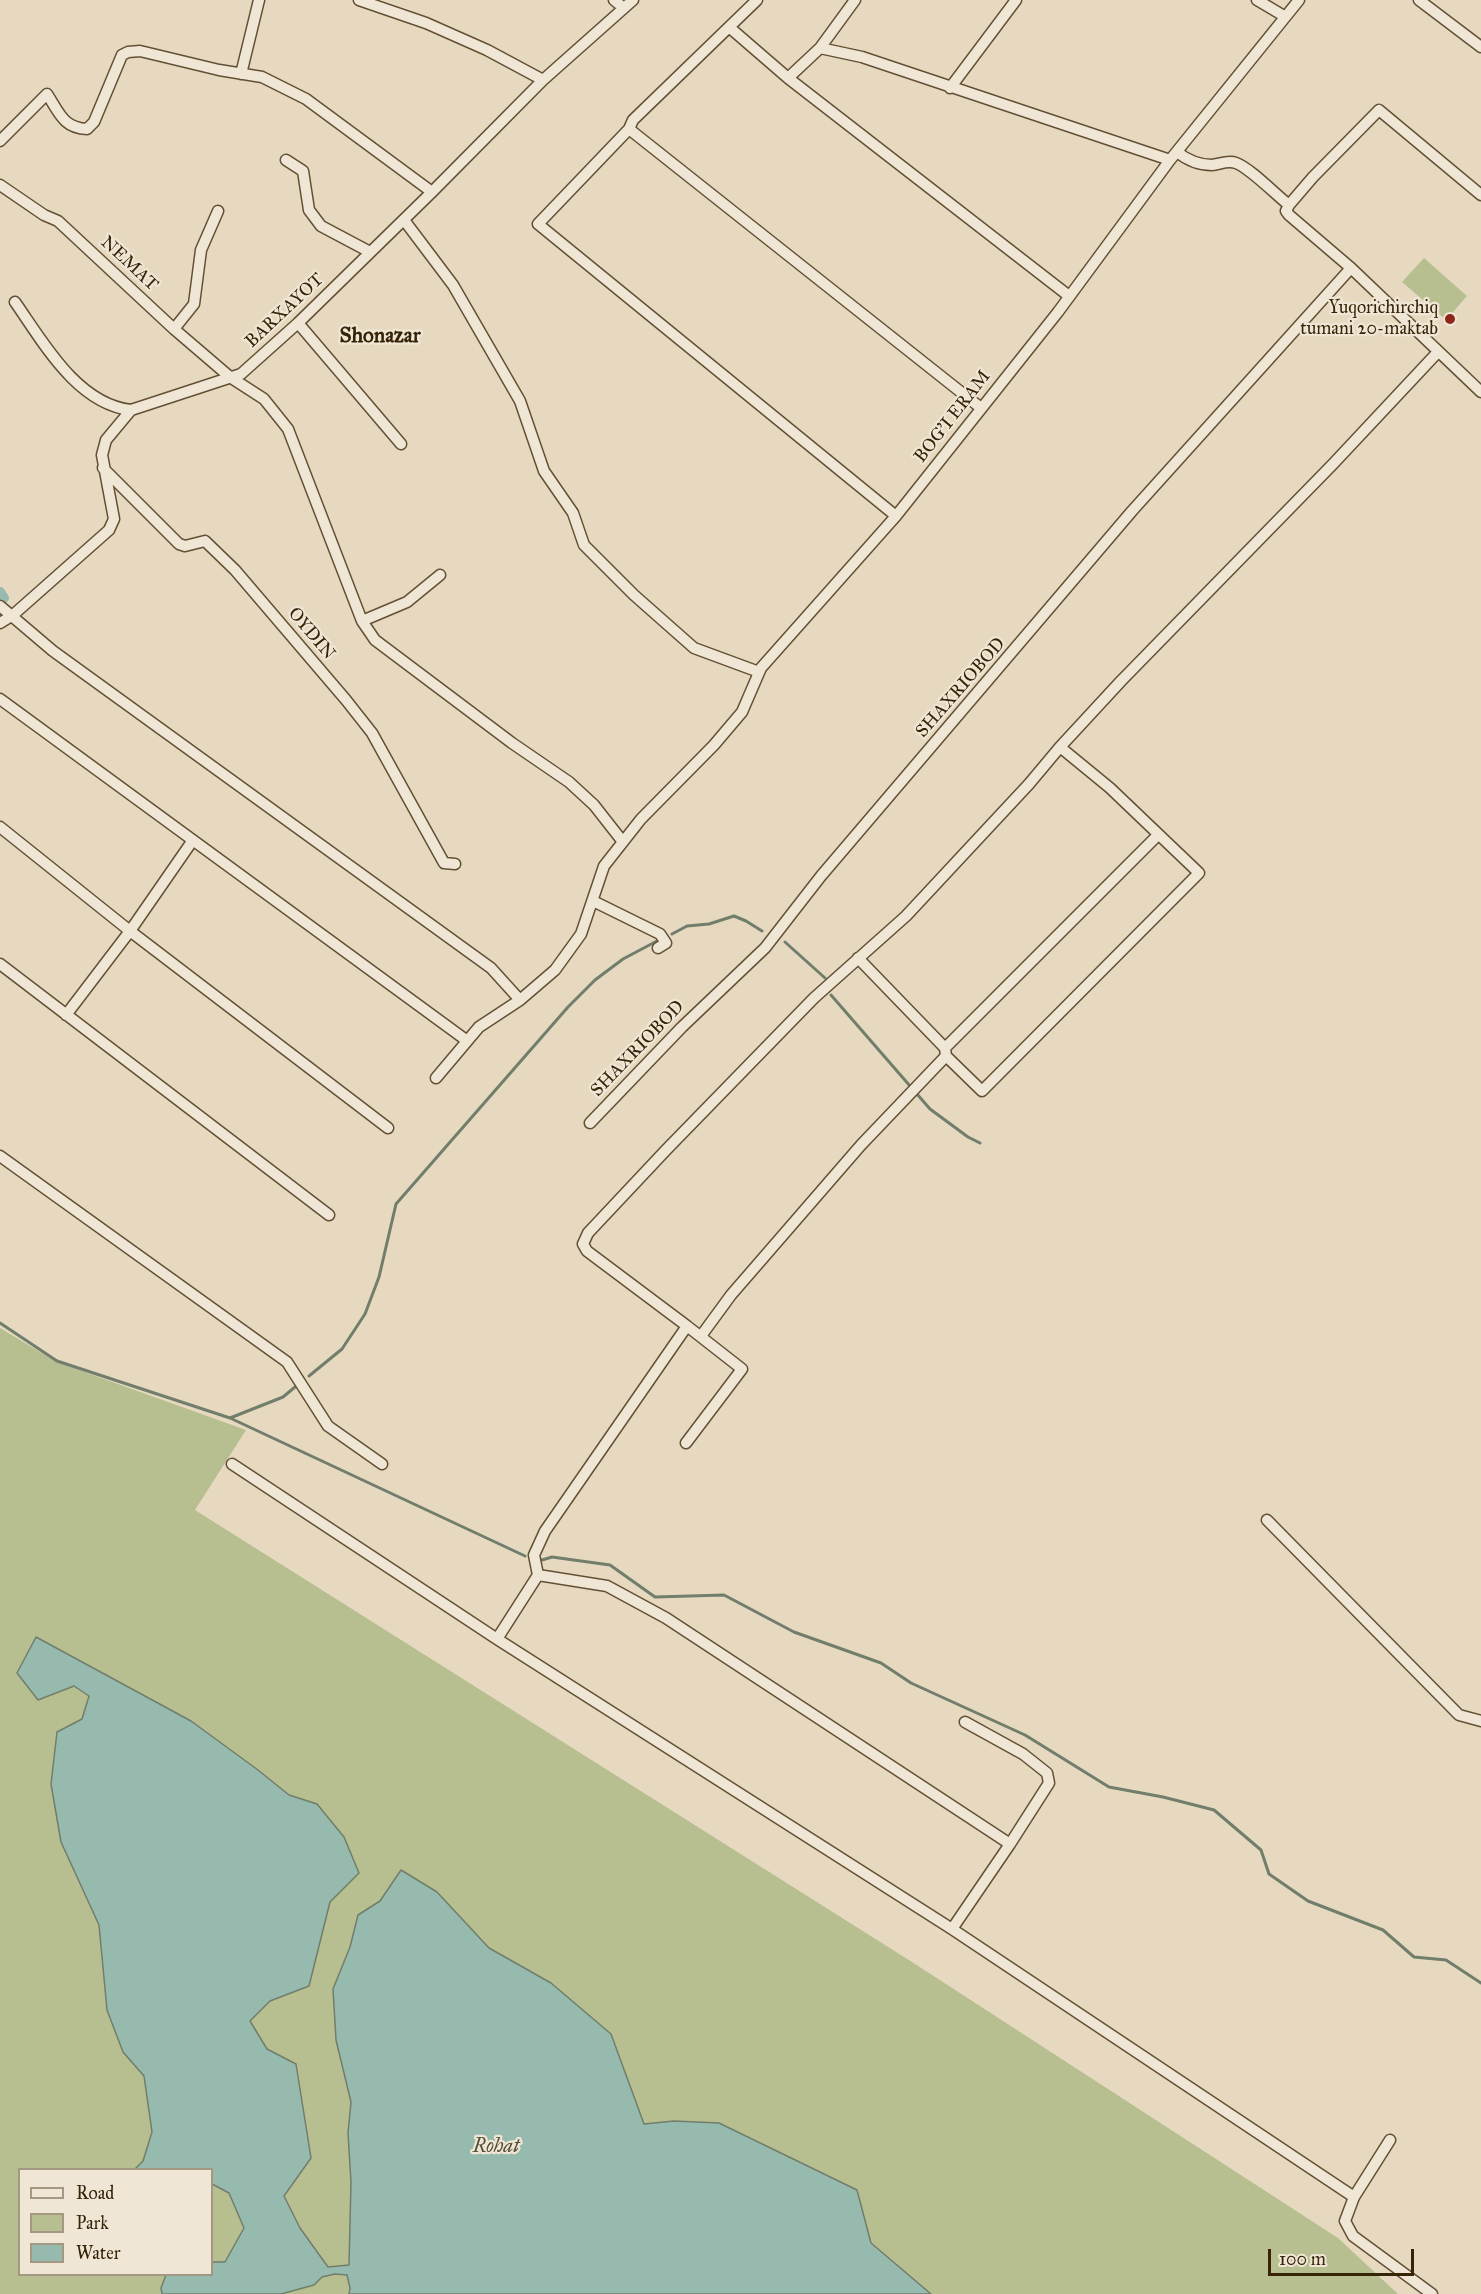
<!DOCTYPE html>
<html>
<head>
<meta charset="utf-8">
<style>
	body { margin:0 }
	#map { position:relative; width:1481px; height:2294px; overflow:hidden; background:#e7d9bf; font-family:"IM FELL Great Primer",serif }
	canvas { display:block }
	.legend { position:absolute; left:18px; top:2168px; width:195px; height:108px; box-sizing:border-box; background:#efe6d5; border:2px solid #a59882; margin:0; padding:8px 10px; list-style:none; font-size:18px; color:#372306 }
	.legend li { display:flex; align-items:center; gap:12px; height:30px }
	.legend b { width:30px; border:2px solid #a59882 }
	.scale { position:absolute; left:1268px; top:2249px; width:146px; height:27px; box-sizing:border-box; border:3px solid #372306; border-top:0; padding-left:8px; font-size:18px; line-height:21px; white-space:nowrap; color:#372306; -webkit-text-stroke:4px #efe6d5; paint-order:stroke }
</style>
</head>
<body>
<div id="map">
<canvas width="1481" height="2294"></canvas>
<ul class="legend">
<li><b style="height:8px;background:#efe6d5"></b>Road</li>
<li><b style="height:16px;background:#b7bf91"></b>Park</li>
<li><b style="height:16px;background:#97baae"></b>Water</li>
</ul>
<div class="scale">100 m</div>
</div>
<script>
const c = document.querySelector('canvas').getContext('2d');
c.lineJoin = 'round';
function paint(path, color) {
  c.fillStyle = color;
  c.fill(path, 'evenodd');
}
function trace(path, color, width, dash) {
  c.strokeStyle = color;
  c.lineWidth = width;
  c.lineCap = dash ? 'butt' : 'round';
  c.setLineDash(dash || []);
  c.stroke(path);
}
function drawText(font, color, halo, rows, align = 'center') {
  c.font = font + ' "IM FELL Great Primer",serif';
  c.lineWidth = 4.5;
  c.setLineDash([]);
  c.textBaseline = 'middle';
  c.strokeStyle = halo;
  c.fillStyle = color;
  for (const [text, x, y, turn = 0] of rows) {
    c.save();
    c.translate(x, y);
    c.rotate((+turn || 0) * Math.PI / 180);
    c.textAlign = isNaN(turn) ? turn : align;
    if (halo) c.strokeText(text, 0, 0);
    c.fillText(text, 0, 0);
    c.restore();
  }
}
paint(new Path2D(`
	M1424,258l43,38 -21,24 -44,-38z
	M0,1328l57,34 189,68 -51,80 717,452 426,276 60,56h-1398zM20,2170h192v104h-192z`), '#b7bf91');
const water = new Path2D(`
	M36,1637l155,84 67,49 31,25 28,9 27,33 15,36 -29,29 -21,84 -39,15 -20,20 17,28 29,15 15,94 -27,38 16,32 28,39 21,-2 2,-83 -3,-49 3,-31 -15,-62 -3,-51 17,-42 8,-32 22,-14 21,-31 36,22 52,56 62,35 60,51 33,90 30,-3 45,2 138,67 14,53 60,51h-582l1,-6 -3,-13 -12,-1 -13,3 -8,8 -33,9h-119l-1,-6 5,-13 46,-1v-12h13l19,-34 -15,-35 -17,-9v-14l-77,-1 8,-8 9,-29 -8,-56 -21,-24 -16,-42 -8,-85 -38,-83 -10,-58 6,-52 25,-13 7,-23 -15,-10 -36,14 -21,-27z`);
paint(water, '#97baae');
trace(water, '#717e6b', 1.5);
trace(new Path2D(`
	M672,934l15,-8 22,-2 25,-8 12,5 16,10
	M785,942l40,36
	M831,995l99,114 38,28 12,6
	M0,1323l57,38 173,57 295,138
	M309,1376l33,-27 23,-35 14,-37 17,-73 172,-197 27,-27 28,-21 34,-18
	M230,1418l53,-21 12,-10
	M542,1560l10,-3 58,8 45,32 69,-2 70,37 87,31 30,20 114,52 84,52 54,10 51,13 47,40 8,24 39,27 75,29 31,27 32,3 35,23`), '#717e6b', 3);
trace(new Path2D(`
	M0,592l4,6 -4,3`), '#97baae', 10);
const street = new Path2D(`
	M359,0l67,23 61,27 56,30
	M614,0l10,8
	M757,0l-124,120 -4,9 -91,95 358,292
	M1257,0l27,16
	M1419,0l62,47
	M729,27l59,51 281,218
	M820,48l35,-48
	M241,74l18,-74
	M788,78l32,-30 42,9 308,103
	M950,88l66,-88
	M629,129l352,279
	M0,141l47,-47c12,18 16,34 40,35l7,-7 28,-67 6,-3 12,-1 79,19 43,7 44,22 126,93
	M1177,152c10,8 22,13 35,13 8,-1 16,-5 24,-2 14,5 40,32 53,42l-3,6 3,4 62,53 130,124
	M286,160l17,11 6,39 12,16 49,26
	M0,185l44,30 14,6 116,108 56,48 34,22 24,30 74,192 13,19 137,103 57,39 25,23 29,37
	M1289,205l24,-28 66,-67 102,85
	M404,220l49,65 67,116 24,70 29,42 11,32 50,50 60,53 65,24
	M15,302c28,40 62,102 116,108
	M298,323l103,121
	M174,329l20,-25 7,-54 17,-39
	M103,468l76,76 6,2 20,-5 30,29 111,130 26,33 72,130 11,1
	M0,606l53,45 438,317 29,32
	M362,621l45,-19 33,-27
	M0,623l13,-8 96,-85 5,-11 -12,-64 4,-15 25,-30 110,-36 57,-51 134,-131 111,-112 90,-80
	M0,699l466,341
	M0,827l130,104 258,197
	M593,901l67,33 6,9 -8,5
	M858,958l87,90 1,8 36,35 217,-218 -89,-85 -50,-41
	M0,964l329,251
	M66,1015l64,-84 63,-91
	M945,1048l213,-213
	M436,1078l43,-51 41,-27 35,-30 26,-36 23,-68 37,-47 73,-74 28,-33 19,-44 135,-152 162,-204 112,-152 129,-160
	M590,1123l92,-96 83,-79 56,-72 311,-365 219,-243
	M0,1156l287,206 41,64 54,38
	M701,1336l30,-41 130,-150 85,-89
	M686,1443l56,-74 -55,-43
	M232,1464l265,175 455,290 402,268
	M1267,1520l192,195 22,6
	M538,1575l-4,-20 11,-24 142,-205 -100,-75 -4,-7 5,-11 78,-83 148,-152 92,-82 123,-132 31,-37 61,-66 212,-217 104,-111
	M497,1639l41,-64 69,11 59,32 344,226
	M952,1929l58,-85 39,-61 -2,-10 -24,-19 -58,-32
	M1390,2140l-36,57 -9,24 8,15 79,58`);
trace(street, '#635034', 13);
trace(street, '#efe6d5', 10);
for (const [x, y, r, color] of [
	[1450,319,6,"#8f2418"]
]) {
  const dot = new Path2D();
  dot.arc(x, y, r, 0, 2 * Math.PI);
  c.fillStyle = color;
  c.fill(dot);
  trace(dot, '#efe6d5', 2);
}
drawText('18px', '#372306', '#efe6d5', [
	["NEMAT",129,264,43],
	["BARXAYOT",285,311,-43],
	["BOG'I ERAM",953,417,-52],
	["OYDIN",311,634,50],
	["SHAXRIOBOD",961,688,-49],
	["SHAXRIOBOD",638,1049,-46]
]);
drawText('18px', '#372306', '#efe6d5', [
	["Yuqorichirchiq",1438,309],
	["tumani 20-maktab",1438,330]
], 'right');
drawText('italic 20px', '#545038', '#efe6d5', [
	["Rohat",496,2147]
]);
drawText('bold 21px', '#372306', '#efe6d5', [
	["Shonazar",380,337]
]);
</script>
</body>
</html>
